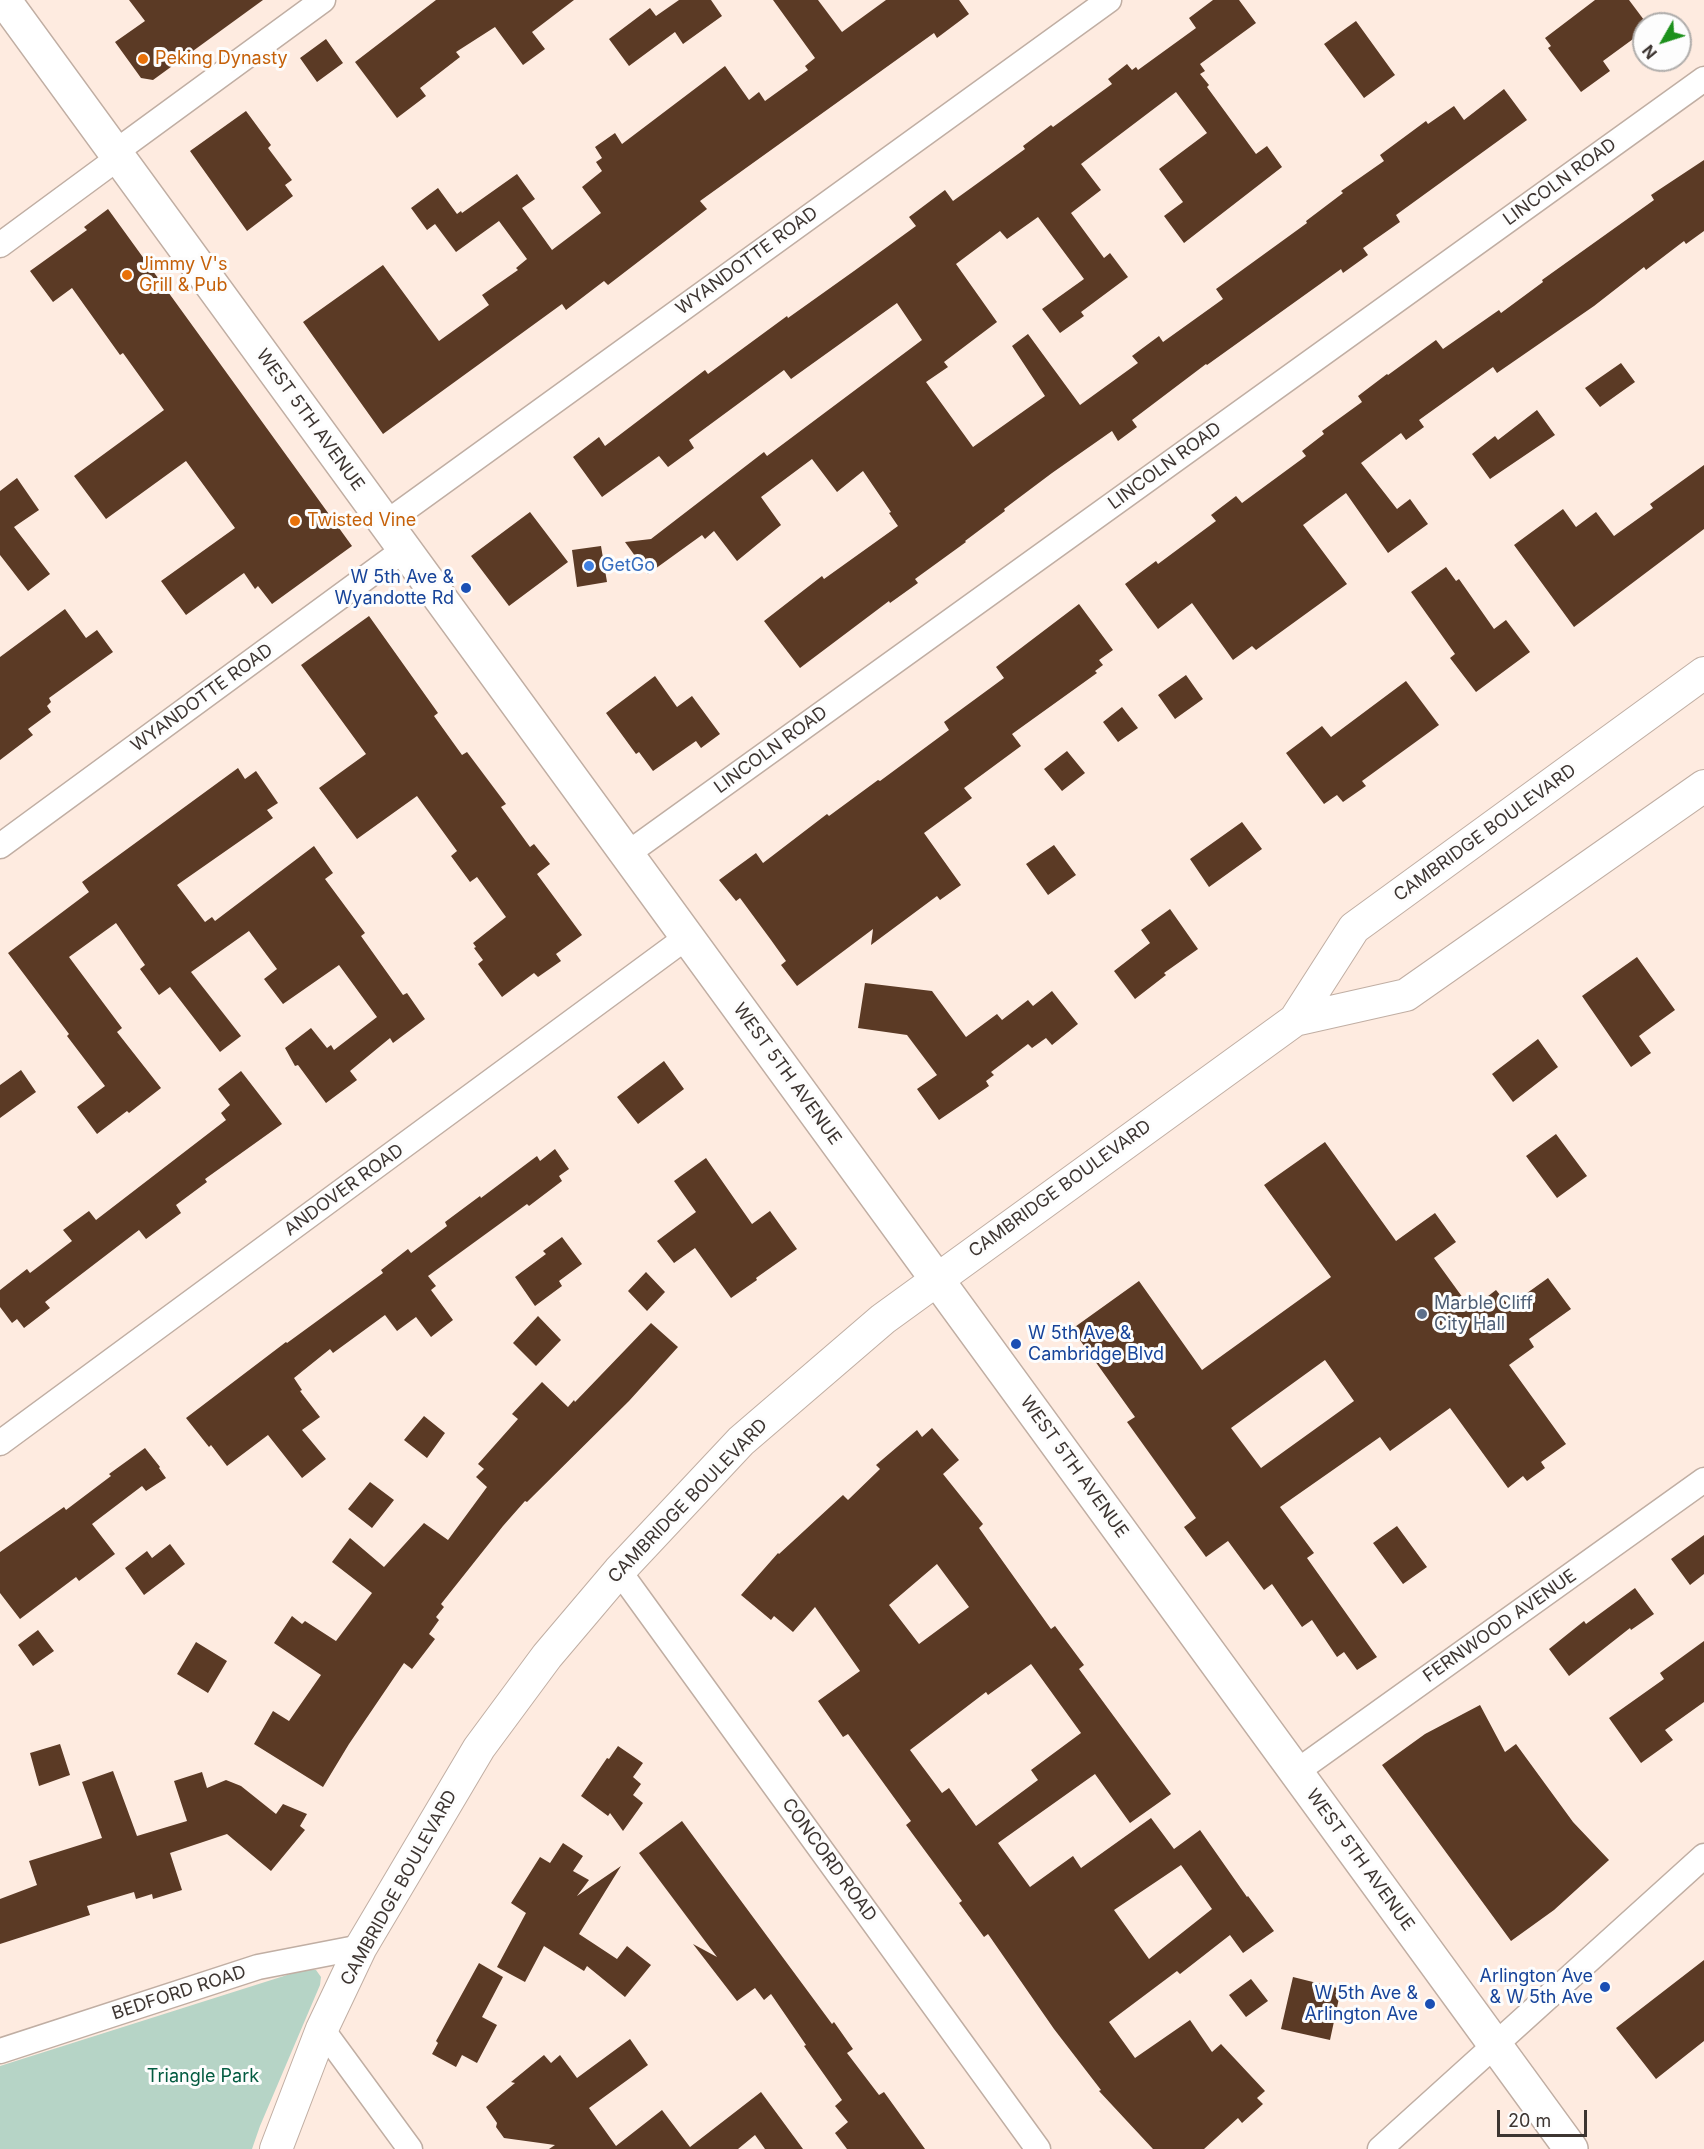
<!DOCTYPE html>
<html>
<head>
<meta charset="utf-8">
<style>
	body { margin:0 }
	#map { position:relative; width:1704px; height:2149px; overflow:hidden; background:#feebe0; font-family:Inter,sans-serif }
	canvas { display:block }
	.north { position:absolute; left:1632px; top:12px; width:60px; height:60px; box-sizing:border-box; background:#fdfdfd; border:2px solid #b0adab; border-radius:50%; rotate:231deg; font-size:16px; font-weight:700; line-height:24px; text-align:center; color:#3d3531 }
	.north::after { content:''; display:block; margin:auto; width:21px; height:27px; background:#1c901b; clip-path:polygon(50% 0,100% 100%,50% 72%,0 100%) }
	.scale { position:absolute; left:1497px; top:2110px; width:90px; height:27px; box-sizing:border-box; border:3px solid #3d3531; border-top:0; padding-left:8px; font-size:18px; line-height:21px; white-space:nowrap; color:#3d3531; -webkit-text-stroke:4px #fdfdfd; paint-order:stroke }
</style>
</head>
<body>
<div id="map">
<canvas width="1704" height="2149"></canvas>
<div class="north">N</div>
<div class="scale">20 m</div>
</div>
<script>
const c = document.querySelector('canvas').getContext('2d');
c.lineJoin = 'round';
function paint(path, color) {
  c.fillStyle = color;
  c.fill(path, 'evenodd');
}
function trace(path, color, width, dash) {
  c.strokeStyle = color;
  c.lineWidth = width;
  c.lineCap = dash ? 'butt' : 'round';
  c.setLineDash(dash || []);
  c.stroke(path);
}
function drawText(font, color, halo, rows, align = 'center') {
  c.font = font + ' Inter,sans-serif';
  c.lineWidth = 6;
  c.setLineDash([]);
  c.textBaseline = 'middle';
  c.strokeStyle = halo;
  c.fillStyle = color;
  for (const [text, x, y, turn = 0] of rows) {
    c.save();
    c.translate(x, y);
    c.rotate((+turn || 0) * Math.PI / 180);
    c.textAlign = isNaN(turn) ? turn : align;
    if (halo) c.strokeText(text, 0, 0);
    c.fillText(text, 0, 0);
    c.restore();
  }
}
paint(new Path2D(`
	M306,1969l10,1 5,7 -1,8 -60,141 -8,23h-252v-83z`), '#b6d4c6');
paint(new Path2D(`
	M129,0h134l-110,80 -12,-2 -26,-36 30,-21z
	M436,0h138l-42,32 13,17 -22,16 -28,-38 -39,25 4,5 -40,31 6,8 -29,22 -42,-56z
	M679,0h32l11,16 -39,28 -8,-12 -46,34 -20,-27 41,-31 6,8z
	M773,0h45l24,32 44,-32h73l10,14 -32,24 -3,-5 -234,168 7,8 -99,76 -4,-4 -38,29 -4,-6 -179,130 -80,-112 80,-57 56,76 50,-36 -7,-10 36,-25 -2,-2 11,-9 -28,-38 -43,31 -21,-28 -8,6 -16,-22 27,-20 19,26 4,-3 1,2 55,-39 18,25 -13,9 30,42 49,-37 -19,-26 20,-16 -6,-9 6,-4 -7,-11 20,-14 7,11 103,-78 24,34 10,-8 6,9 43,-31 -3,-4 10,-8z
	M1213,0h26l17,23 -56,41 5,7 -5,3 9,11 -2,2 49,67 11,-8 15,21 -98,76 -20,-27 19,-14 -24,-33 48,-36 -31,-41 -95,72 20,26 -30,23 33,45 6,-5 18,24 -47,35 3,4 -24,17 -18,-24 42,-30 -46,-62 -31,22 -7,-8 -44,33 41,58 -53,40 4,5 -22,15 47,65 72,-51 -33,-50 16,-12 52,71 58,-42 -6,-7 27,-20 4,6 60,-43 -7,-10 91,-66 -1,-2 37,-28 -2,-2 43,-30 -4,-6 46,-34 2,3 26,-18 10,14 40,-31 23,31 -131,95 4,7 -37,26 5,7 -25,18 -2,-4 -134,96 -1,-1 -74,56 5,7 -19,14 -6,-10 -60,42 -48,36 1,2 -40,30 1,1 -51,37 3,4 -28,20 -1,-2 -89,67 -36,-47 58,-45 2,3 74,-53 -9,-13 2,-1 -28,-41 -26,21 -25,-33 -51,38 20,28 -44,36 -23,-30 -9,8 -3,-4 -54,39 -23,-32 26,-3 113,-87 3,4 155,-116 -25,-37 -106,76 -7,-9 -95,70 5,8 -26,19 -9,-11 -57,41 -29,-40 26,-20 6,9 100,-76 3,4 79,-58 1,2 66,-47 62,-45 -7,-9 36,-27 8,11 72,-52 -2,-3 28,-21 2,2 59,-43 -4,-5 19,-15 5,6 4,-3 2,3 58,-42 -7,-10z
	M1595,0h34l18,24h-3v7l-41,30 7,10 -29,21 -33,-44 3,-2 -6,-8z
	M1356,21l39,54 -31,23 -40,-54z
	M326,39l17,24 -26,19 -17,-24z
	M246,111l25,34 -3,3 24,32 -7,5 8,11 -46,35 -57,-80z
	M1704,160v71l-18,13 -2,-3 -38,29 -2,-3 -50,39 -97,67 -4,-6 -74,53 5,7 -18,13 -5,-7 -40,30 36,46 13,-10 18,25 -40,29 -42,-60 -43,32 44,59 -91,66 -4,-4 -19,14 -41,-57 -34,26 -33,-45 31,-23 2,3 58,-43 -5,-6 25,-19 6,7 64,-47 -4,-5 22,-17 -2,-3 40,-29 -4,-6 29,-22 1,1 48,-35 7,9 56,-39 2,3 42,-31 -1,-2 112,-80 -3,-5z
	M108,209l244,337 -80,58 -14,-18 -3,3 -11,-16 -58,42 -25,-34 74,-53 -49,-67 -80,58 -32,-43 90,-66 -41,-57 -3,2 -48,-67 -19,14 -23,-31 57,-41 -3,-3z
	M1621,363l14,19 -35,25 -15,-19z
	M1537,410l18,25 -65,44 -18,-25 23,-18 3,4z
	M1704,465v64l-130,98 -60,-82 49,-36 13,18 20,-15 18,24 39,-28 -3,-4z
	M17,478l22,32 -25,17 36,47 -22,17 -28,-36v-64z
	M530,512l38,50 -59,44 -38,-50z
	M601,546l6,36 -30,5 -5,-37z
	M1446,567l10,14 3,-2 35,50 12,-9 24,32 -54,40 -26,-34 5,-4 -44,-62z
	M1079,604l34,46 -14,10 4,5 -8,6 2,2 -85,61 9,12 -57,42 8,10 -48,35 37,52 -21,15 -3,-4 -66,49 2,-16 -76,57 -16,-21 5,-4 -15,-21 -31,-42 -4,3 -17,-21 37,-27 7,10 64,-49 2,2 49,-36 2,1 69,-51 -5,-8 60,-44 -8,-11z
	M65,609l21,29 11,-8 16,22 -64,46 2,4 -4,4 4,6 -23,17 5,6 -33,25v-103z
	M369,616l69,97 -4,3 28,39 5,-3 39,52 -5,3 29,40 4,-3 16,20 -13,10 45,61 -26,19 5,7 -23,16 -4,-4 -32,24 -24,-33 5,-4 -9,-12 2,-1 -3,-4 33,-26 -29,-40 -7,5 -19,-26 6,-5 -40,-55 -60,43 -38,-51 47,-34 -65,-89z
	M1186,675l17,24 -28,20 -17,-24z
	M655,676l22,31 15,-11 28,38 -19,14 -5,-7 -43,30 -14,-19 -3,2 -30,-41z
	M1406,681l33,44 -77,56 4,5 -23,16 -6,-7 -13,9 -38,-51 36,-27 9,11z
	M1122,707l16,21 -20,14 -15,-20z
	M1067,751l18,22 -23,18 -18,-22z
	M238,768l7,11 11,-8 22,32 -11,7 6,8 -96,67 28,37 7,-5 3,4 99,-75 19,27 -8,6 40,54 -4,3 42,59 4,-2 18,26 -32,24 -3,-5 -40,33 7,9 -31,23 -28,-38 -3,1 -10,-18 26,-20 16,20 4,-3 3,5 43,-33 -38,-52 -56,39 -19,-25 13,-10 -28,-38 -58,41 50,64 -21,16 -50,-65 -11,8 -19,-26 5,-4 -29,-42 -47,34 53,71 -5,4 44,56 -32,25 -2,-2 -30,23 -20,-27 28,-21 -38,-50 2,-2 -61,-81 81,-61 -7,-10z
	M1242,822l20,27 -53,38 -19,-28z
	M1054,845l22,30 -28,20 -22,-31z
	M1170,909l28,40 -34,24 2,2 -31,24 -21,-28 36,-28 -9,-13z
	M1637,957l38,53 -36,26 12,17 -20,14 -49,-71z
	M865,983l67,8 34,46 31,-23 5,6 26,-20 5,6 19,-15 26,33 -26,21 -6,-7 -14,10 -4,-4 -37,28 3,3 -8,6 3,5 -50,34 -22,-31 20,-14 -30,-40 -49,-7z
	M1538,1039l20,28 -45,35 -21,-28z
	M664,1061l20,28 -46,35 -21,-27z
	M21,1070l15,22 -36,26v-33z
	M241,1071l41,53 -77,55 2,3 -31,23 5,8 -35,26 -7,-9 -94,72 5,6 -26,20 -7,-9 -5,4 -12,-16v-17l27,-21 3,4 42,-32 -9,-11 26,-19 7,9 130,-100 -5,-7 9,-8 -12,-16z
	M1556,1134l31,42 -30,22 -31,-42z
	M1325,1142l71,99 39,-28 21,29 -22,16 37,51 25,-19 13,16 39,-28 23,31 -42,30 5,8 -25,18 57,79 -25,18 4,6 -18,13 -4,-5 -15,12 -58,-80 -60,43 -10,-14 -100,70 34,46 -7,5 70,99 -20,13 -13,-18 -7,5 -25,-37 -10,7 -30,-43 -8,6 -36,-49 -22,16 -22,-30 12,-9 -69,-96 8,-5 -63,-88 67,-48 63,89 129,-93 -67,-92zM1325,1360l29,41 -93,67 -30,-40z
	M555,1149l14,20 -10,7 3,5 -33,25 -2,-2 -99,72 8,10 -5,4 22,30 -22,17 -15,-20 -19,14 -12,-16 -52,38 -3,-4 -36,29 8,12 -2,1 20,26 -18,13 24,29 -24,19 -34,-43 -41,31 -16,-21 -2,2 -23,-29 100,-76 1,1 96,-70 -2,-3 27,-21 3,4 36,-27 -2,-4 35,-26 1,2 56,-42 3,5z
	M706,1158l46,66 18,-13 27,38 -41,29 1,2 -26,18 -36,-50 -21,15 -17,-22 39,-29 -22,-31z
	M562,1237l20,27 -23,17 3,5 -27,20 -20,-29 31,-23 -3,-3z
	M646,1272l19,20 -18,19 -19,-20z
	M538,1316l23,24 -25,26 -23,-23z
	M651,1323l27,24 -49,54 -102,101 -2,-1 -22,25 -62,78 3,3 -8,10 3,3 -10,14 6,5 -23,30 -8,-6 -55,81 -26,43 -69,-43 19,-33 16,10 32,-46 -47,-32 18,-27 10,8 3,-3 31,20 36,-48 -40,-31 18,-24 34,29 40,-44 24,17 39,-53 -11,-10 8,-8 -6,-5 40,-45 -6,-5 30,-32 26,25 6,-7 1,2z
	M424,1416l21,17 -18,25 -23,-18z
	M932,1428l27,32 -16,14 40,50 -4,4 72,101 4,-3 29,39 -5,4 92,125 -41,29 -35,-49 -97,69 32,44 43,-31 8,12 70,-50 23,31 26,-19 47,67 1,-1 26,35 -31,22 -13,-18 -50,39 -3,-3 -68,51 26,36 55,-38 22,32 9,-8 44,47 -8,7 6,6 -21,19 -4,-5 -34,31h-51l-54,-58 2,-1 -47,-61 -66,-95 -4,3 -25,-34 3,-2 -56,-76 5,-4 -63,-87 -5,3 -25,-36 42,-30 -45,-64 -22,25 -19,-16 -3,4 -30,-25 37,-42 1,1 64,-59 5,5 32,-31 -4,-4 41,-35 5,7zM937,1564l32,43 -50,37 -30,-39zM1031,1664l50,69 -50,37 7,10 -62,46 -27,-38 -7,5 -32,-43 76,-58 2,3zM1181,1865l31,44 -63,50 -35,-49z
	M145,1448l15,19 -1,1 7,10 -20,13 -4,-5 -50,38 23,30 -36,27 -3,-4 -56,42 -20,-26v-41l64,-45 2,3 45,-34 -2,-2z
	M370,1482l24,18 -22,28 -24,-19z
	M1397,1526l30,41 -24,17 -30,-41z
	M1704,1535v39l-14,11 -19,-26z
	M170,1544l15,20 -41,31 -19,-27 22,-17 5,7z
	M1635,1588l19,26 -23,16 -1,-2 -61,48 -20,-27 35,-28 2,3z
	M38,1630l16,21 -21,15 -15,-21z
	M1704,1641v61l-39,28 8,10 -32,23 -32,-45 55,-39 -4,-6z
	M196,1642l31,19 -19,32 -31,-19z
	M1480,1705l25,47 11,-8 57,78 36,38 -55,50 -43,31 -129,-176 43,-31z
	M60,1744l10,31 -31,11 -9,-33z
	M618,1746l25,17 -10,14 8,7 -8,11 10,8 -20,28 -13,-18 -2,3 -27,-20 26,-38 2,1z
	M113,1771l24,65 50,-15 -13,-40 28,-9 5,16 19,-8 15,6 35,28 7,-10 24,10 -7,12 5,4 -34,41 -44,-37 -57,19 12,37 -29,9 -1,-5 -16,5 -2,-7 -47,14 3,9 -90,29v-45l37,-14 -8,-24 73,-23 -20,-56z
	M682,1821l150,203 2,-2 19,27 -6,4 32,42 5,-3 41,57h-78l-12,-16 13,-11 -13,-16 7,-6 -38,-54 2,-1 -35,-51 -7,6 -9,-12 -18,13 -44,-57 24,13 -78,-104z
	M563,1843l20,13 -10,15 16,9 -12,16 44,-30 -42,68 38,25 10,-13 24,19 -26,32 -38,-31 -3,5 -40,-25 -19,36 -28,-15 29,-54 -15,-10 29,-46 10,6z
	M1704,1960v81l-48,38 -40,-51z
	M479,1963l24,14 -21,40 15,8 -20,38 -15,-8 -6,12 -24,-13 6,-11 -2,-2z
	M1293,1977l48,12 -11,51 -49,-11z
	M1251,1979l17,22 -22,16 -17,-22z
	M630,2039l18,26 -59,43 27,38 46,-36 28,37 71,-55 42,57h-38l-10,-14 -17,14h-189l6,-4 -51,-7 -8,-11 1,-4 -11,-16 29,-24 -4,-1 33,-27 7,8 9,-8 17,23z`), '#5b3a25');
const minor = new Path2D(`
	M114,153l209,-153
	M0,245l118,-87
	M386,523l723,-523
	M0,846l405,-297
	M627,854l1077,-775
	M0,1443l687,-506
	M619,1571l419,578
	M1296,1772l408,-292
	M322,2029l88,120
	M0,2051l258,-84 103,-20
	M1380,2149l324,-293`);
const tertiary = new Path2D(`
	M1295,1020l111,-25 298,-209
	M276,2149l46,-120 39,-82 118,-199 68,-92 72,-85 122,-130 142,-122 412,-299 59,-92 350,-255`);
const secondary = new Path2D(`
	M4,0l1567,2149`);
trace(minor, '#c0aea3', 27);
trace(tertiary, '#c0aea3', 34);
trace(secondary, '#c0aea3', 36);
trace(minor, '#fff', 24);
trace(tertiary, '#fff', 32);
trace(secondary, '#fff', 33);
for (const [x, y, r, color] of [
	[143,59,6,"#e8710a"],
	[127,275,6,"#e8710a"],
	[295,521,6,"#e8710a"],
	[589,566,6,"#3f7fe0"],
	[466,588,6,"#1a4fb4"],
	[1422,1314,6,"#5c6f8a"],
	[1016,1344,6,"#1a4fb4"],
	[1605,1987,6,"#1a4fb4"],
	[1430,2004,6,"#1a4fb4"]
]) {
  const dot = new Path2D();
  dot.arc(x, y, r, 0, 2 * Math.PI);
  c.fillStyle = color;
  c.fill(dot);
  trace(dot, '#fdfdfd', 2);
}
drawText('18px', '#c56008', '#fdfdfd', [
	["Peking Dynasty",155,59],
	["Jimmy V's",139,265],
	["Grill & Pub",139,286],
	["Twisted Vine",307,521]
], 'left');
drawText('18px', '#3d3531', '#fdfdfd', [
	["LINCOLN ROAD",1560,182,-36],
	["WYANDOTTE ROAD",747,261,-36],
	["WEST 5TH AVENUE",310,420,54],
	["LINCOLN ROAD",1165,466,-36],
	["WYANDOTTE ROAD",202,698,-36],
	["LINCOLN ROAD",771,750,-36],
	["CAMBRIDGE BOULEVARD",1485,833,-36],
	["WEST 5TH AVENUE",787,1074,54],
	["CAMBRIDGE BOULEVARD",1060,1189,-36],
	["ANDOVER ROAD",344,1190,-36],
	["WEST 5TH AVENUE",1074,1467,54],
	["CAMBRIDGE BOULEVARD",688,1501,-46],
	["FERNWOOD AVENUE",1500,1626,-35],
	["CONCORD ROAD",829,1860,54],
	["WEST 5TH AVENUE",1360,1860,54],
	["CAMBRIDGE BOULEVARD",399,1888,-61],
	["BEDFORD ROAD",179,1993,-18]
]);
drawText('18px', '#366cbe', '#fdfdfd', [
	["GetGo",601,566]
], 'left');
drawText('18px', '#164399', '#fdfdfd', [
	["W 5th Ave &",454,578],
	["Wyandotte Rd",454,599],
	["W 5th Ave &",1028,1334,"left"],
	["Cambridge Blvd",1028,1355,"left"],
	["Arlington Ave",1593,1977],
	["& W 5th Ave",1593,1998],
	["W 5th Ave &",1418,1994],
	["Arlington Ave",1418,2015]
], 'right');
drawText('18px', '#4e5e75', '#fdfdfd', [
	["Marble Cliff",1434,1304],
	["City Hall",1434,1325]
], 'left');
drawText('18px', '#035b40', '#fdfdfd', [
	["Triangle Park",203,2077]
]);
</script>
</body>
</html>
